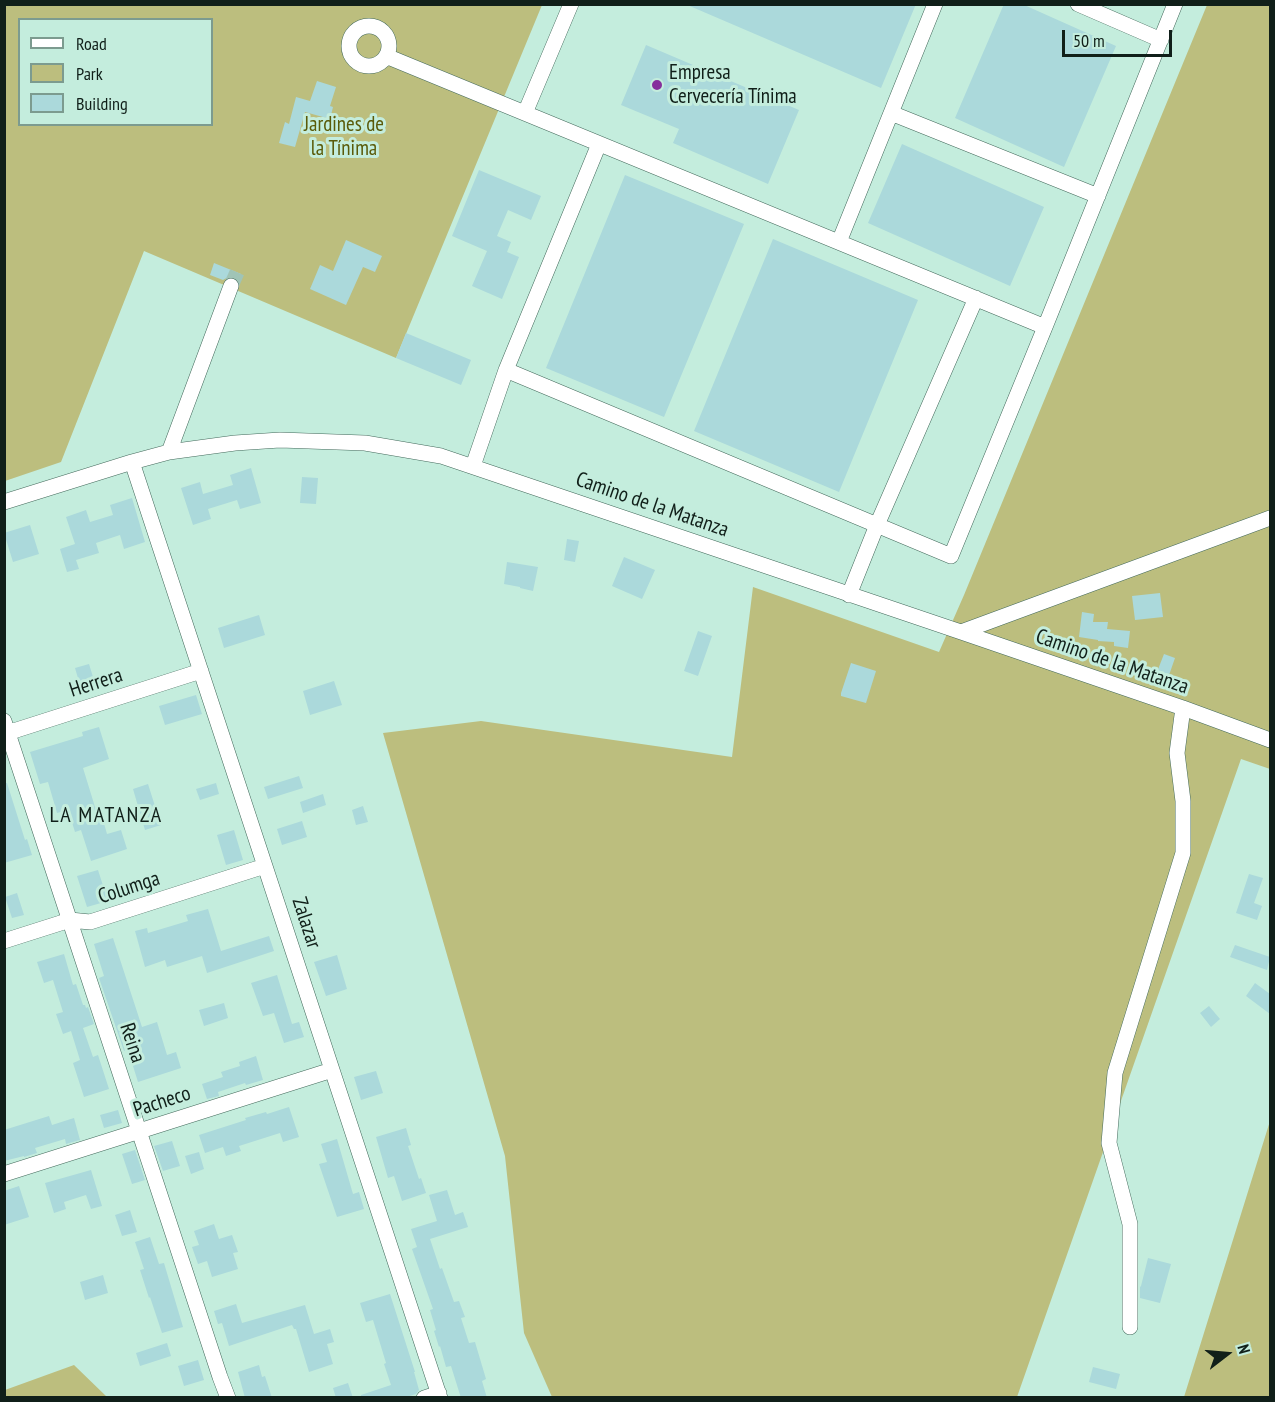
<!DOCTYPE html>
<html>
<head>
<meta charset="utf-8">
<style>
	body { margin:0 }
	#map { position:relative; width:1275px; height:1402px; overflow:hidden; background:#c4eddd; font-family:"PT Sans Narrow",sans-serif }
	canvas { display:block }
	.frame { position:absolute; inset:0; border:6px solid #101f19; pointer-events:none }
	.legend { position:absolute; left:18px; top:18px; width:195px; height:108px; box-sizing:border-box; background:#c4eddd; border:2px solid #7c9b8f; margin:0; padding:8px 10px; list-style:none; font-size:18px; color:#101f19 }
	.legend li { display:flex; align-items:center; gap:12px; height:30px }
	.legend b { width:30px; border:2px solid #7c9b8f }
	.north { position:absolute; left:1197px; top:1324px; width:60px; height:60px; -webkit-text-stroke:4px #c4eddd; paint-order:stroke; rotate:74deg; font-size:16px; font-weight:700; line-height:24px; text-align:center; color:#101f19 }
	.north::after { content:''; display:block; margin:auto; width:21px; height:27px; background:#101f19; clip-path:polygon(50% 0,100% 100%,50% 72%,0 100%) }
	.scale { position:absolute; left:1062px; top:30px; width:110px; height:27px; box-sizing:border-box; border:3px solid #101f19; border-top:0; padding-left:8px; font-size:18px; line-height:21px; white-space:nowrap; color:#101f19; -webkit-text-stroke:4px #c4eddd; paint-order:stroke }
</style>
</head>
<body>
<div id="map">
<canvas width="1275" height="1402"></canvas>
<div class="frame"></div>
<ul class="legend">
<li><b style="height:8px;background:#fff"></b>Road</li>
<li><b style="height:16px;background:#bcbe7e"></b>Park</li>
<li><b style="height:16px;background:#abd9db"></b>Building</li>
</ul>
<div class="north">N</div>
<div class="scale">50 m</div>
</div>
<script>
const c = document.querySelector('canvas').getContext('2d');
c.lineJoin = 'round';
function paint(path, color) {
  c.fillStyle = color;
  c.fill(path, 'evenodd');
}
function trace(path, color, width, dash) {
  c.strokeStyle = color;
  c.lineWidth = width;
  c.lineCap = dash ? 'butt' : 'round';
  c.setLineDash(dash || []);
  c.stroke(path);
}
function drawText(font, color, halo, rows, align = 'center') {
  c.font = font + ' "PT Sans Narrow",sans-serif';
  c.lineWidth = 6;
  c.setLineDash([]);
  c.textBaseline = 'middle';
  c.strokeStyle = halo;
  c.fillStyle = color;
  for (const [text, x, y, turn = 0] of rows) {
    c.save();
    c.translate(x, y);
    c.rotate((+turn || 0) * Math.PI / 180);
    c.textAlign = isNaN(turn) ? turn : align;
    if (halo) c.strokeText(text, 0, 0);
    c.fillText(text, 0, 0);
    c.restore();
  }
}
paint(new Path2D(`
	M4,5h538l-146,353 -252,-107 -83,211 -56,19zM20,20h192v104h-192z
	M1207,5h63v764l-29,-10 -224,638h-465l-28,-64 -19,-177 -122,-423 98,-12 251,36 21,-170 186,65 25,-57z
	M1270,1121v276h-86z
	M74,1365l33,32h-102v-7z`), '#bcbe7e');
paint(new Path2D(`
	M685,4h231l-35,84z
	M1004,4h18l94,42 -52,121 -109,-49z
	M646,45l153,65 -31,74 -95,-41 6,-14 -58,-24z
	M317,81l19,6 -6,19 3,1 -3,12 -25,-7 -10,35 -16,-4 6,-21 4,2 7,-27 14,4z
	M902,144l142,63 -34,79 -142,-63z
	M479,170l62,26 -10,24 -23,-10 -11,26 14,6 -4,10 12,5 -17,42 -30,-13 15,-35 -35,-15z
	M625,175l119,49 -80,193 -118,-49z
	M773,239l145,61 -79,192 -145,-61z
	M346,240l36,16 -7,16 -12,-5 -17,38 -36,-16 10,-24 13,6z
	M214,263l27,11 -2,6 -4,-3 -5,-1 -7,4 -13,-5z
	M406,333l65,27 -10,25 -65,-27z
	M251,468l10,35 -21,6 -3,-9 -29,9 3,10 -18,6 -12,-37 19,-6 3,12 30,-9 -3,-10z
	M302,477l16,1 -2,26 -16,-1z
	M132,498l13,44 -21,7 -4,-14 -24,8 3,10 -23,7 3,9 -12,3 -7,-23 15,-5 -9,-27 20,-7 4,12 23,-7 -3,-10z
	M30,525l9,29 -26,8 -9,-29z
	M567,539l12,2 -4,21 -11,-2z
	M624,557l31,13 -13,29 -30,-13z
	M507,562l31,5 -5,24 -13,-3v-1l-16,-3z
	M1160,593l3,24 -28,3 -3,-24z
	M1082,612l12,2 -1,8h15l-1,7 23,2 -2,17 -14,-2v-4l-16,-1v-1l-19,-3z
	M259,615l6,20 -41,13 -6,-20z
	M698,631l14,5 -14,40 -14,-5z
	M1164,654l11,4 -8,23 -12,-4z
	M851,663l25,8 -10,32 -25,-7v-3z
	M89,664l8,26 -14,5 -8,-27z
	M334,681l8,24 -32,10 -7,-24z
	M196,695l6,19 -37,11 -6,-19z
	M99,727l10,32 -26,9 12,39 4,-1 8,28 14,-4 6,19 -36,12 -10,-31 -6,2 -7,-22 -11,3 -9,-31 -8,2 -10,-32 53,-16 -1,-4z
	M299,776l4,12 -35,11 -4,-12z
	M4,783h3l18,57 2,-1 5,16 -28,8z
	M216,783l3,11 -19,6 -4,-11z
	M148,784l13,41 -16,5 -12,-41z
	M323,794l3,11 -23,8 -3,-11z
	M363,806l5,16 -12,3 -4,-15z
	M302,821l5,16 -25,8 -5,-16z
	M234,830l9,30 -17,5 -9,-30z
	M98,870l10,31 -21,6 -10,-31z
	M1249,874l14,4 -9,25 8,3 -5,14 -21,-7z
	M17,893l7,22 -12,3 -7,-21z
	M208,909l13,42 48,-15 5,15 -67,22 -5,-17 -35,11 -2,-7 -20,7 -10,-36 12,-3 1,5 40,-12 -2,-6z
	M113,938l29,89 15,-5 10,33 9,-3 5,16 -43,14 -10,-32 -4,1 -25,-73 5,-2 -10,-32z
	M1235,945l35,12 -3,13 -37,-13z
	M64,954l9,31 3,-1 7,21h2l1,3 2,-1 6,17 -11,4 10,29 5,-2 11,34 -25,8 -11,-34 7,-3 -9,-29 -8,3 -7,-20 7,-2 -10,-32 -9,3 -7,-21z
	M337,955l10,34 -21,7 -12,-34z
	M277,975l15,49 7,-2 5,15 -20,6 -10,-30 -11,3 -12,-33z
	M1255,983l15,11v20l-24,-18z
	M224,1003l4,15 -24,8 -5,-16z
	M1209,1006l11,13 -9,8 -11,-14z
	M256,1056l7,24 -17,5 -1,-2 -27,9 1,4 -12,3 -5,-15 21,-7 -2,-5 19,-6 -1,-4z
	M376,1071l7,22 -22,7 -7,-23z
	M289,1107l10,30 -16,5 -3,-9 -41,13 2,5 -15,5 -3,-9 -18,6 -6,-18 47,-15 -1,-2 21,-6 1,2z
	M118,1110l4,13 -18,5 -4,-13z
	M49,1116l3,9 22,-7 6,22 -14,4 -1,-5 -30,9 2,5 -13,4v-1l-20,5v-31z
	M406,1128l5,17 -3,1 11,33 2,-1 5,15 -24,8 -8,-25 -6,2 -12,-41z
	M337,1139l16,55 6,-2 5,17 -27,8 -18,-53 8,-2 -6,-18z
	M172,1141l8,25 -17,5 -9,-25z
	M135,1150l10,30 -13,4 -10,-30z
	M199,1152l5,17 -13,5 -6,-18z
	M91,1170l11,36 -11,3 -5,-14 -22,7 2,7 -12,4 -9,-30z
	M19,1186l10,31 -25,8v-34z
	M447,1190l8,25 8,-3 5,15 -38,12 10,30 2,-1 12,34 5,-1 6,16 -4,1 8,25 6,-1 11,37 -4,2 5,17h-26l-10,-32 -5,1 -6,-21 -1,1 -5,-16 2,-1 -6,-20 3,-1 -21,-60 5,-2 -6,-18 26,-8 -8,-26z
	M130,1210l7,22 -15,4 -7,-21z
	M214,1224l5,15 13,-4 6,17 -5,1 5,16 -26,8 -5,-16 -9,3 -6,-17 7,-2 -5,-14z
	M150,1237l9,27 5,-1 19,64 -21,6 -12,-36 -1,1 -9,-28 4,-1 -9,-27z
	M1148,1258l23,6 -11,39 -20,-5v-11l1,-1z
	M103,1275l5,18 -23,7 -5,-18z
	M390,1294l25,78h-1l5,18 -3,4 -13,4h-42v-3l30,-10 -7,-21 2,-1 -13,-43 -7,2 -6,-19z
	M236,1304l6,19 63,-18 9,29 16,-5 4,13 -7,2 6,20 -24,8 -13,-43h-2l-2,-4 -63,21 -7,-23 -4,1 -4,-13z
	M167,1343l4,13 -31,10 -4,-13z
	M198,1360l6,20 -20,6 -6,-20z
	M259,1365l3,12 3,-1 7,22h-27l-7,-26z
	M1093,1367l27,7 -4,15 -27,-7z
	M348,1383l5,15h-17l-3,-10z`), '#abd9db');
trace(new Path2D(`
	M231,286l7,-16`), '#a0c4b6', 15, [15, 8]);
const minor = new Path2D(`
	M1078,4l83,36
	M349 46a20 20 0 1 1 40 0a20 20 0 1 1-40 0Z
	M386,56l659,271 130,-323
	M525,113l46,-109
	M891,113l207,83
	M599,144l-93,226 445,186 94,-229
	M839,242l96,-238
	M169,452l62,-166
	M132,462l308,936
	M473,466l33,-96
	M4,502l128,-40 37,-10 66,-9 45,-3 85,3 76,13 520,176 222,76 87,32
	M849,595l28,-70 99,-227
	M961,632l309,-114
	M4,721l216,656 8,21
	M4,734l197,-63
	M4,941l66,-21 20,2 175,-56
	M4,1174l328,-104
	M1130,1327v-103l-21,-81 6,-70 68,-220v-52l-6,-48 6,-45
	M424,1398l15,-5`);
trace(minor, '#446a5c', 16);
trace(minor, '#fff', 15);
for (const [x, y, r, color] of [
	[657,85,6,"#862f9c"]
]) {
  const dot = new Path2D();
  dot.arc(x, y, r, 0, 2 * Math.PI);
  c.fillStyle = color;
  c.fill(dot);
  trace(dot, '#c4eddd', 2);
}
drawText('21px', '#101f19', '#c4eddd', [
	["Empresa",669,73],
	["Cervecería Tínima",669,97]
], 'left');
drawText('21px', '#5a5a09', '#c4eddd', [
	["Jardines de",344,125],
	["la Tínima",344,149]
]);
drawText('21px', '#101f19', '#c4eddd', [
	["Camino de la Matanza",652,505,19],
	["Camino de la Matanza",1112,662,19],
	["Herrera",96,683,-18],
	["Columga",129,888,-18],
	["Zalazar",306,923,72],
	["Reina",132,1043,72],
	["Pacheco",162,1102,-18]
]);
c.letterSpacing = '1.5px';
drawText('22px', '#101f19', '#c4eddd', [
	["LA MATANZA",106,816]
]);
c.letterSpacing = '0px';
</script>
</body>
</html>
